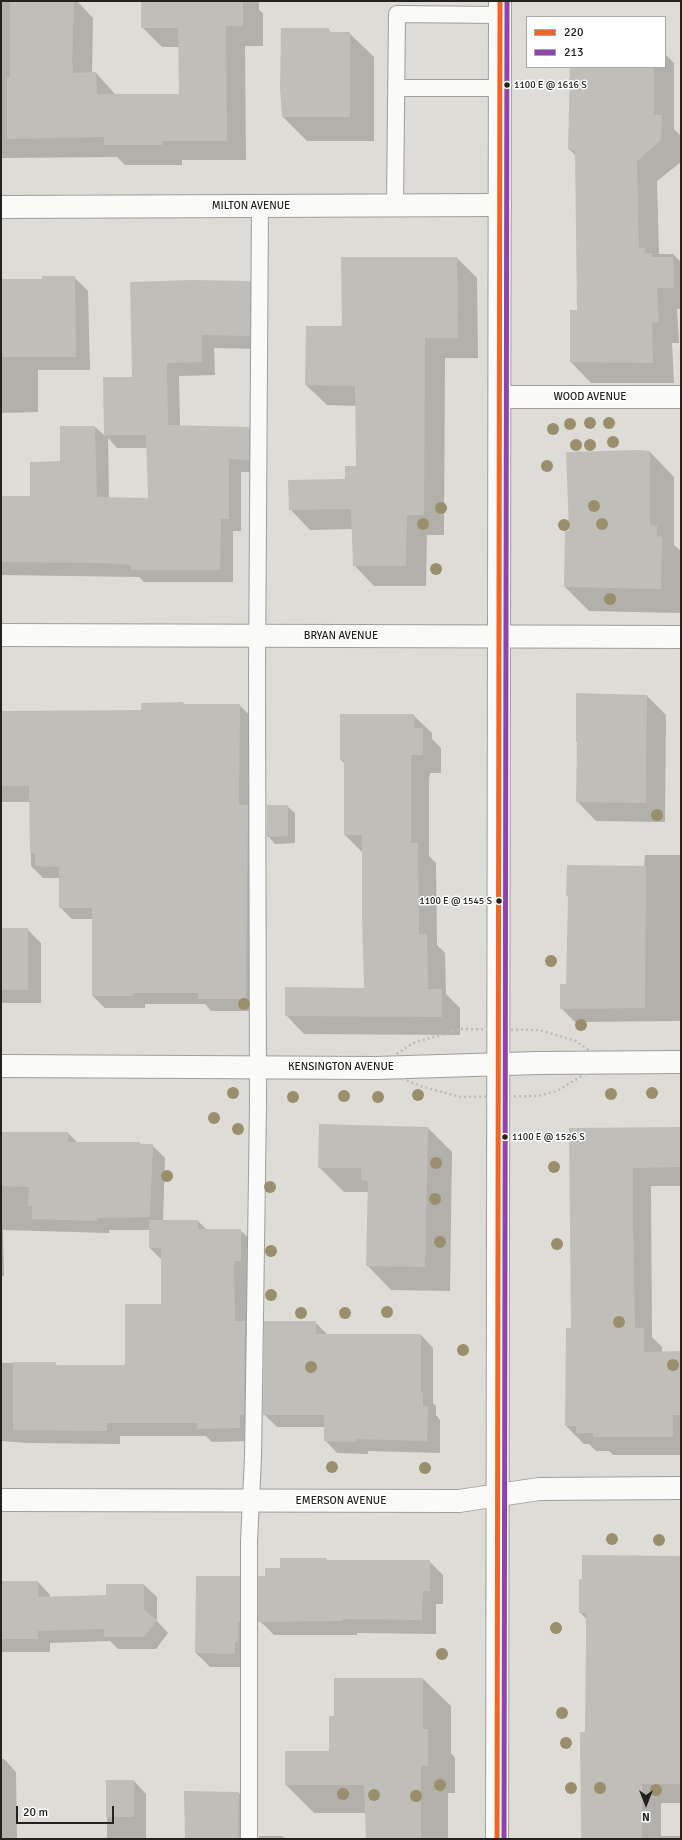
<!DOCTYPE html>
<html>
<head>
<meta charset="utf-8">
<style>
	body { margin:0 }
	#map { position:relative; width:682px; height:1840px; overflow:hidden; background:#dedcd6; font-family:Signika,sans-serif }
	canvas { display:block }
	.frame { position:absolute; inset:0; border:2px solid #23221d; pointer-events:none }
	.legend { position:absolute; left:526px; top:16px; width:140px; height:52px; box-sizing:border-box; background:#fff; border:1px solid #a7a7a5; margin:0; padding:5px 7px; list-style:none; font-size:12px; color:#23221d }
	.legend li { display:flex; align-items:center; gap:8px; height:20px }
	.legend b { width:20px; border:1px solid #a7a7a5 }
	.north { position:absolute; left:626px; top:1784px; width:40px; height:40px; -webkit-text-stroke:3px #fff; paint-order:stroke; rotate:180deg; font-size:11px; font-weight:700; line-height:16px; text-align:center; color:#23221d }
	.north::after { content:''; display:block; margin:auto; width:14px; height:18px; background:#23221d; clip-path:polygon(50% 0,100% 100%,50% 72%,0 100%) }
	.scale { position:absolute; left:16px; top:1806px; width:98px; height:18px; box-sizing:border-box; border:2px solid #23221d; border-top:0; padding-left:5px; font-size:12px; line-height:14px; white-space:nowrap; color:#23221d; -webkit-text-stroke:3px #fff; paint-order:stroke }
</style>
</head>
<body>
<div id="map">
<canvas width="682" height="1840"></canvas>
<div class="frame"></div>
<ul class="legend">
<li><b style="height:5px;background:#f26522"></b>220</li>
<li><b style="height:5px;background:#8e44ad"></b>213</li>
</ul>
<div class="north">N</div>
<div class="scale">20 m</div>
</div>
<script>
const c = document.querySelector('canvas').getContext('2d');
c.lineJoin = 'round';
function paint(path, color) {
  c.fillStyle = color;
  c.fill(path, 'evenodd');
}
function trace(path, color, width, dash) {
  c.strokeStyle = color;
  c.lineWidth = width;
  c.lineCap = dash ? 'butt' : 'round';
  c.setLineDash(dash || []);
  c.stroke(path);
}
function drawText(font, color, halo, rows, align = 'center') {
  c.font = font + ' Signika,sans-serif';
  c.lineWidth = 3;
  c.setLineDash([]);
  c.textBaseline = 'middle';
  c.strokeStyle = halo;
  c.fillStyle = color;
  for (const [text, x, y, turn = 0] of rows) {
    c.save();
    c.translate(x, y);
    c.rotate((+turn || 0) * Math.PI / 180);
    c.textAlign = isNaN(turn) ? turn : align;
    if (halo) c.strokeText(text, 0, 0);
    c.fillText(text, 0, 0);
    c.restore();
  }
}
paint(new Path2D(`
	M1,1h76l16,17 -1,55h4l20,22h64v-48h-18l-20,-20v-26h117v9l4,3v33h-18l1,114h-64v5h-57l-8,-8 -116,1z
	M328,29l4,4h17l25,24v84h-67l-24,-24z
	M665,54l9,9v66l7,7v26l-24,19 2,73h14l8,8v47h-4l2,34h-7l2,40h-83l-20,-21v-51h7l-2,-155 -7,-7 2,-82h94z
	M457,258l20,20 1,80h-33l-1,177h-17l-1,51h-52l-20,-21 -1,-36 -43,1 -20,-21 56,-29 11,-13 -1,-61 -29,-1 -21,-20 36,-58z
	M74,277l14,14 2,79h-52v42l-37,1v-133h42z
	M250,282l12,13v54l-48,-1 1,27 -36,1 1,50 69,2 12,12v32h-20v59h-8v51h-89l-5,-5 -138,-2v-79l30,1 30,-35v-35h34l10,9 -1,-58h29zM108,438l9,10h30l2,51 -40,-1z
	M650,452l24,25v68l7,6v62l-92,-2 -24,-24 5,-55z
	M577,694l70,2 19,19 -1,107 -69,-1 -19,-20z
	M183,703l3,2h53l13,12 5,294h-46l-6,-7h-60v4h-40l-12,-12v-77h-21l-12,-12v-29h-17l-12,-12 -1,-64h-29v-90l141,-1z
	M413,715l19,18v6l9,9v25h-11l-1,6v77l7,7 1,82 8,8 1,41 14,14v27l-156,-1 -18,-19 79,-26 -2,-136 -18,-18v-71l-4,-4z
	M287,806l8,7v30l-20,1 -7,-8z
	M645,855h36v166l-106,1 -14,-14 6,-23 2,-88 -2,-1 77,-29z
	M1,867l1,62h25l14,14v60h-40z
	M428,1128l24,24 -2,139 -59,-1 -24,-25 1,-73h-24l-25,-25z
	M681,1128v58h-30l1,151 10,10v6l19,-1v103h-68l-4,-4h-13l-7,-7h-5l-18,-18 6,-97 -2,-200z
	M1,1133h67l10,10h62l2,2h10l13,13 -2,63h35l9,9h33l14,13v31h-7l6,167 -41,1 -6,-6h-86v8l-92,-1 -27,-2v-78h54l2,3h69l36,-61v-45l-12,-12v-18h-41v3l-106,-3 1,46h-3z
	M315,1322l13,13h93l12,13v55l3,3v9l4,5v33l-72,-2v3l-31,-1 -12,-13v-13h-48l-13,-13z
	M681,1557v246h-20v33h20v3h-99l4,-106 1,-113 -7,-8z
	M326,1559l2,2h101l14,14v29h-7v30l-79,-1v2h-83l-14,-14 6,-44 15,-8z
	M239,1577l14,15 -4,75h-39l-14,-14z
	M1,1582h37l12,13v3l57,-2 37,-11 13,12v24l11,12 -12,16h-38l-8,-8 -60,2v9h-49z
	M423,1679l28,27v47l4,5v35h-7v46h-81l-1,-26h-52l-28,-28 44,-33 5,-35z
	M1,1759h3l12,13 1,67h-16z
	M107,1781h27l12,13v45h-39z
	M239,1793l12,12 -1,34h-64z
	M259,1836h23l4,3h-27z`), '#0003');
paint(new Path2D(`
	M10,1h64l-2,64h1v8l23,-1 1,22h82l-1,-66h-37v-27h102v25h-17l1,115h-65v4h-58v-8l-97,2v-62h3z
	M281,28h48v4h21v85h-68l-2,-28z
	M570,67h84v48h8l-1,25 -24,21 2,87h6v5h7v4h21l1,31h-17l2,34 -7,1 1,40 -83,-1v-52h7l-2,-160 -7,-1z
	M341,257h116l1,81h-33l-1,177h-17l-1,51h-53l-2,-57 -62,1 -1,-30 57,-1v-13h11l-1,-80 -50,-1 1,-59h36z
	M42,276h33l1,81h-75v-78h41z
	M192,280l58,1v55l-48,-1v27l-35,1 1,62 81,2v33l-20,-1v60h-8l-1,51h-89v-5l-27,-2 -103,-1v-66h29v-34l30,-1v-35h35l2,71 51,1 -2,-63h-42l-1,-58h29l-2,-95z
	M639,450l11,1v74l7,1v10l5,1 -1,52 -97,-2 1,-56h4l-3,-79z
	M576,693l71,2 -1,108 -70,-1 1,-60h-1z
	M183,702v2h57l-1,101h9l-2,194h-48v-6h-65v3h-41v-88h-33v-41l-24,-1v-13h-5l-1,-67h-28v-75l140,-1v-7z
	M340,714h74v14h9v27h-11l-1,5v83h7l1,91h8l1,55h14v28l-157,-1v-29l79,1 -2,-74v-79h-18v-75h-4z
	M267,805h21v31l-21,1z
	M567,865l79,1 -1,142 -85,1v-25h6l2,-88h-2z
	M1,928h27v62h-27z
	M319,1124l109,3 -3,140 -59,-1 2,-85 -7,-1v-12h-43z
	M681,1127v40l-48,1v53l2,107h9v24l37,-1v64h-8v22h-80v-4h-17v-7h-11l1,-98h5l-2,-200z
	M1,1132h67v10h72v2h13l-3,73 -53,1v3l-65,-2v-13h-4l1,-19 -28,-1z
	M149,1220h49v9h43v32h-7l1,60h10l-1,94h-4v13l-43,1v-6h-90v8l-94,-1v-68h43v3h69v-61h36v-56h-12z
	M264,1321h52v13h105v58h2v14h5l-1,35 -71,-2v3l-32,-1v-26h-61z
	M582,1555l99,1v228h-39v55h-61l-1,-107h5l1,-89v-30h-7v-34h3z
	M280,1558h46v2h104v31h-7l-1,29 -79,-1v2l-85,1v-46h7v-8h15z
	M196,1576h44v46h-2v20h-3v12l-40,-1z
	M1,1581h37v16l68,-2v-11h38v26l13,10 -13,17h-40v-8l-66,2v8h-37z
	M334,1678h89v51h5v37h-7v73h-55l-2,-54h-79v-34h44v-35h5z
	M106,1780h28v37h-28z
	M184,1791l55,1 -1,47h-53z`), '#c0beb9');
const lane = new Path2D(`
	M397,88h103
	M395,206l2,-192 103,1
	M249,1839v-297l4,-85 5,-353 -1,-430 3,-468`);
const street = new Path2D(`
	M1,207l499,-2
	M500,397h181
	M1,635l680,2
	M1,1066l375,2 162,-5 143,-1
	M1,1500l458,1 80,-12 142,-1`);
const secondary = new Path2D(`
	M497,1839l3,-1838`);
trace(lane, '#a09e9a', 18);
trace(street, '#a09e9a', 24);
trace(secondary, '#a09e9a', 24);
trace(new Path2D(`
	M461,1029l78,1 37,11 29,21 -48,29 -20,5 -76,1 -38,-10 -47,-19 37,-25z`), '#bbbbb8', 2.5, [2, 3]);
trace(lane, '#fafaf9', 16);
trace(street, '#fafaf9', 22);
trace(secondary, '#fafaf9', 22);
trace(new Path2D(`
	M497,1839l3,-1838`), '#f26522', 5);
trace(new Path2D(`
	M504,1839l3,-1838`), '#8e44ad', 5);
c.fillStyle = '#9a8f6c';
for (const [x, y] of [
	[590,423],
	[609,423],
	[570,424],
	[553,429],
	[613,442],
	[576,445],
	[590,445],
	[547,466],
	[594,506],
	[441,508],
	[423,524],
	[602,524],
	[564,525],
	[436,569],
	[610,599],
	[657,815],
	[551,961],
	[244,1004],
	[581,1025],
	[233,1093],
	[652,1093],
	[611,1094],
	[418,1095],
	[344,1096],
	[293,1097],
	[378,1097],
	[214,1118],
	[238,1129],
	[436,1163],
	[554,1167],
	[167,1176],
	[270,1187],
	[435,1199],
	[440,1242],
	[557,1244],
	[271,1251],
	[271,1295],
	[387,1312],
	[301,1313],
	[345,1313],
	[619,1322],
	[463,1350],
	[673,1365],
	[311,1367],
	[332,1467],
	[425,1468],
	[612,1539],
	[659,1540],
	[556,1628],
	[442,1654],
	[562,1713],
	[566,1743],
	[440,1785],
	[571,1788],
	[600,1788],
	[656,1790],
	[343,1794],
	[374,1795],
	[416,1796]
]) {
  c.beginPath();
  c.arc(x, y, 6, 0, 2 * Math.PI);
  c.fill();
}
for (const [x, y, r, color] of [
	[507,85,3.5,"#23221d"],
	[499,901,3.5,"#23221d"],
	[505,1137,3.5,"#23221d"]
]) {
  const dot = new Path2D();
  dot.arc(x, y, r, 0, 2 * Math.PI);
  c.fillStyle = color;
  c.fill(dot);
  trace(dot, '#fff', 1.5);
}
drawText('10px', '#23221d', '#fff', [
	["1100 E @ 1616 S",514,85],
	["1100 E @ 1545 S",492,901,"right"],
	["1100 E @ 1526 S",512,1137]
], 'left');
drawText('11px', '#23221d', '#fff', [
	["MILTON AVENUE",251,206],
	["WOOD AVENUE",590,397],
	["BRYAN AVENUE",341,636],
	["KENSINGTON AVENUE",341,1067],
	["EMERSON AVENUE",341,1501]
]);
</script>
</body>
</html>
